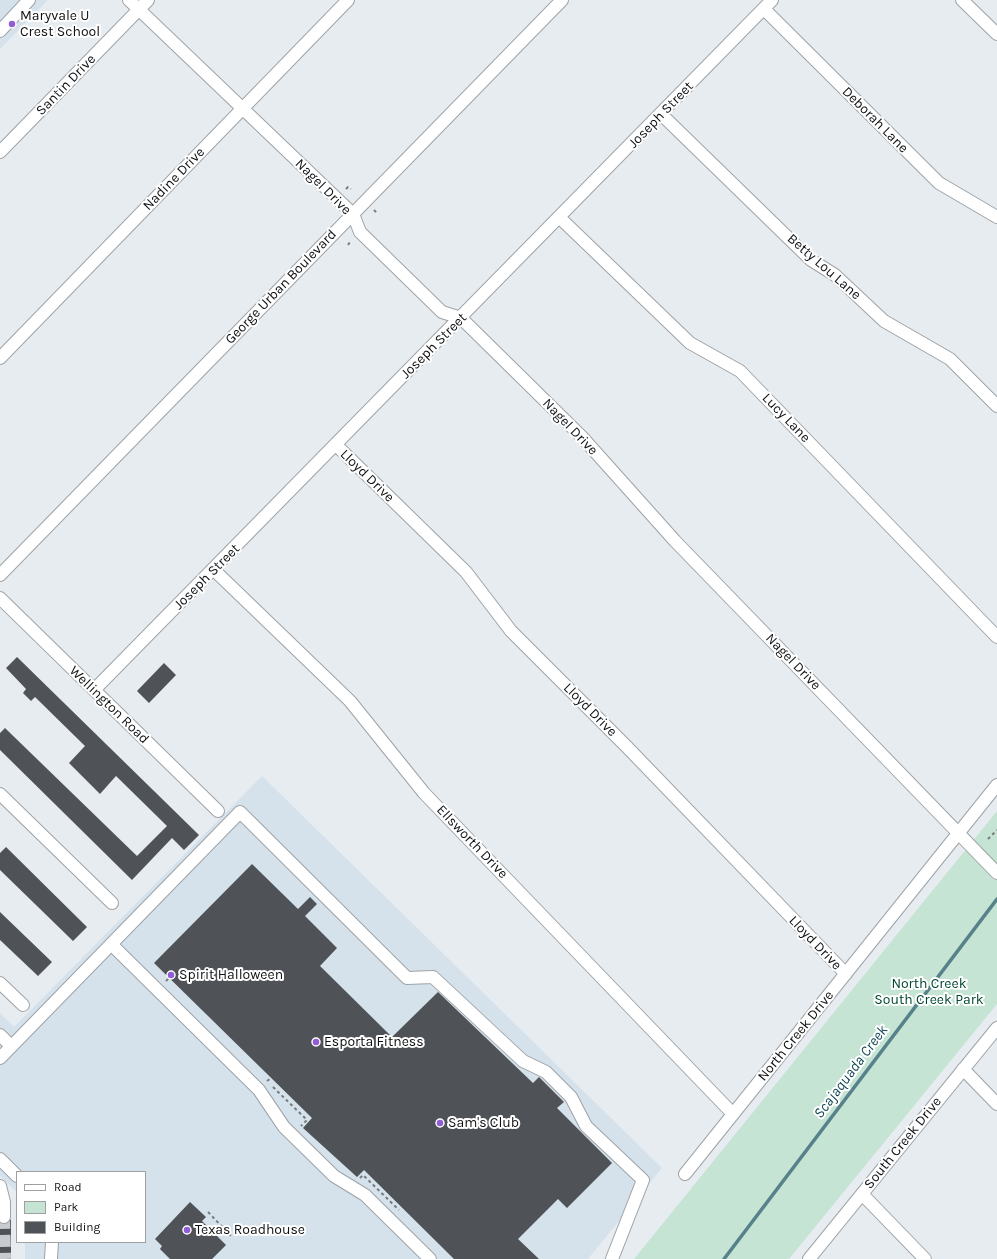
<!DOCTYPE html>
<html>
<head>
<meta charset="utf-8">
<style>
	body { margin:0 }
	#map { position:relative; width:997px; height:1259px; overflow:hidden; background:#e7ecf1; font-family:Karla,sans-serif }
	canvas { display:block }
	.legend { position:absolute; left:16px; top:1171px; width:130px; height:72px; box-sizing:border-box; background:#fff; border:1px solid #9fa0a1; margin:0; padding:5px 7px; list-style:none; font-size:12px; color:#0f1113 }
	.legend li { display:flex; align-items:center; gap:8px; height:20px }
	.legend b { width:20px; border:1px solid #9fa0a1 }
</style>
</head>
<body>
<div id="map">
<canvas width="997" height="1259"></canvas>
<ul class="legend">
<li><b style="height:5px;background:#fff"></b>Road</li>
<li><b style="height:11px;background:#c5e4d4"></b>Park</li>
<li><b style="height:11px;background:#4f5357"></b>Building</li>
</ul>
</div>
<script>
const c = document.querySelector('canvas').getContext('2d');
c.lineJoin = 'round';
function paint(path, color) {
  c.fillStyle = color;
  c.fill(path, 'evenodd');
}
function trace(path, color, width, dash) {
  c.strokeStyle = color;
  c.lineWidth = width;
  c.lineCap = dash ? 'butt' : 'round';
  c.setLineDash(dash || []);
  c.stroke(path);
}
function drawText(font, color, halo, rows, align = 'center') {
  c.font = font + ' Karla,sans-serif';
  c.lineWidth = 4;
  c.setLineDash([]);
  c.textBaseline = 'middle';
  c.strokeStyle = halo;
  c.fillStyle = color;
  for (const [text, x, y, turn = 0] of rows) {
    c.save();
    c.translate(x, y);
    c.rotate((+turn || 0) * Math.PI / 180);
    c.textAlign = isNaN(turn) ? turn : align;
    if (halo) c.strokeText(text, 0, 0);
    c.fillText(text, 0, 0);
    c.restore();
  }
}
paint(new Path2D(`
	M0,0h48l-48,49z
	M262,776l400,392 -74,91h-563v-17h120v-70h-128v20l-17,-16v-163l14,14z`), '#d5e1eb');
paint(new Path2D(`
	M997,811v193l-208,255h-155z`), '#c5e4d4');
trace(new Path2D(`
	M724,1259l273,-360`), '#57818b', 3.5);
paint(new Path2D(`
	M17,657l182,178 -15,15 -12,-12 -40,42 -132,-130v-17l5,-5 132,128 30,-30 -51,-50 -16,18 -31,-31 16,-17 -50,-49 -4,4 -8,-8 3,-4 -20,-21z
	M164,663l12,12 -27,28 -12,-12z
	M6,847l81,80 -14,14 -73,-71v-17z
	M252,864l46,45 12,-12 7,7 -12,12 32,32 -17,18 72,71 46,-45 95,91 6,-6 25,25 -7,6 55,55 -45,45 -9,-9 -40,40 21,20h-85l-90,-89 -7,7 -54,-49 9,-10 -158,-155z
	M0,912l52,50 -14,14 -38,-36z
	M190,1202l16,15 -4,4 24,24 -14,14h-42l-10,-10 2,-3 -7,-7z
	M11,1219v40h-11v-36l7,1z`), '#4f5357');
trace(new Path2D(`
	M4,1217l1,42`), '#c7cbd0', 12, [12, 6]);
const minor = new Path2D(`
	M129,0l224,214 7,18 82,80 19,6 121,119 93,104 322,332
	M962,0l35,34
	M764,9l175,174 58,34
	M0,31l29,-31
	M661,114l150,146 24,15 49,46 66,38 47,47
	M0,152l148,-152
	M560,218l130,125 50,28 257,266
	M0,358l348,-358
	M336,445l130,127 45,59 116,116 219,227
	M214,570l136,131 74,92 309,321
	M0,575l562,-575
	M0,598l218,213
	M94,690l678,-690
	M0,794l112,109
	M111,944l148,146 25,37 50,49 31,19 65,64
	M0,983l23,22
	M0,1035l11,11
	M0,1058l240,-246 167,166 26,-1 90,84 23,11 25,25 15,29 57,54 -31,79
	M963,1069l34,35
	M0,1159l17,17
	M685,1174l312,-389
	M0,1186l4,16v15
	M862,1194l63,65
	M51,1259l1,-17
	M809,1259l188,-231`);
trace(minor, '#9ea3a7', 14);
trace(new Path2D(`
	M346,189l2,-2 3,2
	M374,210l3,3
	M348,245l2,-3
	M988,839l9,-9
	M166,981l3,-3
	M267,1081l4,-3
	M273,1087l34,33 -6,6
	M360,1178l3,-3 36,35
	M208,1212l24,25`), '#767a7d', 2, [3, 3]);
trace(minor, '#fff', 12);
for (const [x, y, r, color] of [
	[12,24,4,"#905dd6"],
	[171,975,4,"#905dd6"],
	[316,1042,4,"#905dd6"],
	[440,1123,4,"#905dd6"],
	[187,1230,4,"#905dd6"]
]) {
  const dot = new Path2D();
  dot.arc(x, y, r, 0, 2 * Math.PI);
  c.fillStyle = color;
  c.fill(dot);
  trace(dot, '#fff', 1.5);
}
drawText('14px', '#0f1113', '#fff', [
	["Maryvale U",20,16],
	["Crest School",20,32],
	["Spirit Halloween",179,975],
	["Esporta Fitness",324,1042],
	["Sam's Club",448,1123],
	["Texas Roadhouse",195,1230]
], 'left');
drawText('14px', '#0f1113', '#fff', [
	["Santin Drive",66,85,-46],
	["Joseph Street",661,115,-46],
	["Deborah Lane",875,120,45],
	["Nadine Drive",174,179,-46],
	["Nagel Drive",323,187,45],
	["Betty Lou Lane",824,267,41],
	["George Urban Boulevard",281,287,-46],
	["Joseph Street",434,346,-45],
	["Lucy Lane",786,418,46],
	["Nagel Drive",570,427,46],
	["Lloyd Drive",367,476,44],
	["Joseph Street",207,577,-45],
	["Nagel Drive",793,662,46],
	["Wellington Road",109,705,44],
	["Lloyd Drive",590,710,45],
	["Ellsworth Drive",472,842,46],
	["Lloyd Drive",815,943,46],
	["North Creek Drive",796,1036,-51],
	["South Creek Drive",903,1143,-51]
]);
drawText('14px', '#004730', '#fff', [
	["North Creek",929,984],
	["South Creek Park",929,1000]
]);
drawText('italic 15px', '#144953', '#fff', [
	["Scajaquada Creek",851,1072,-53]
]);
</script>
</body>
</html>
